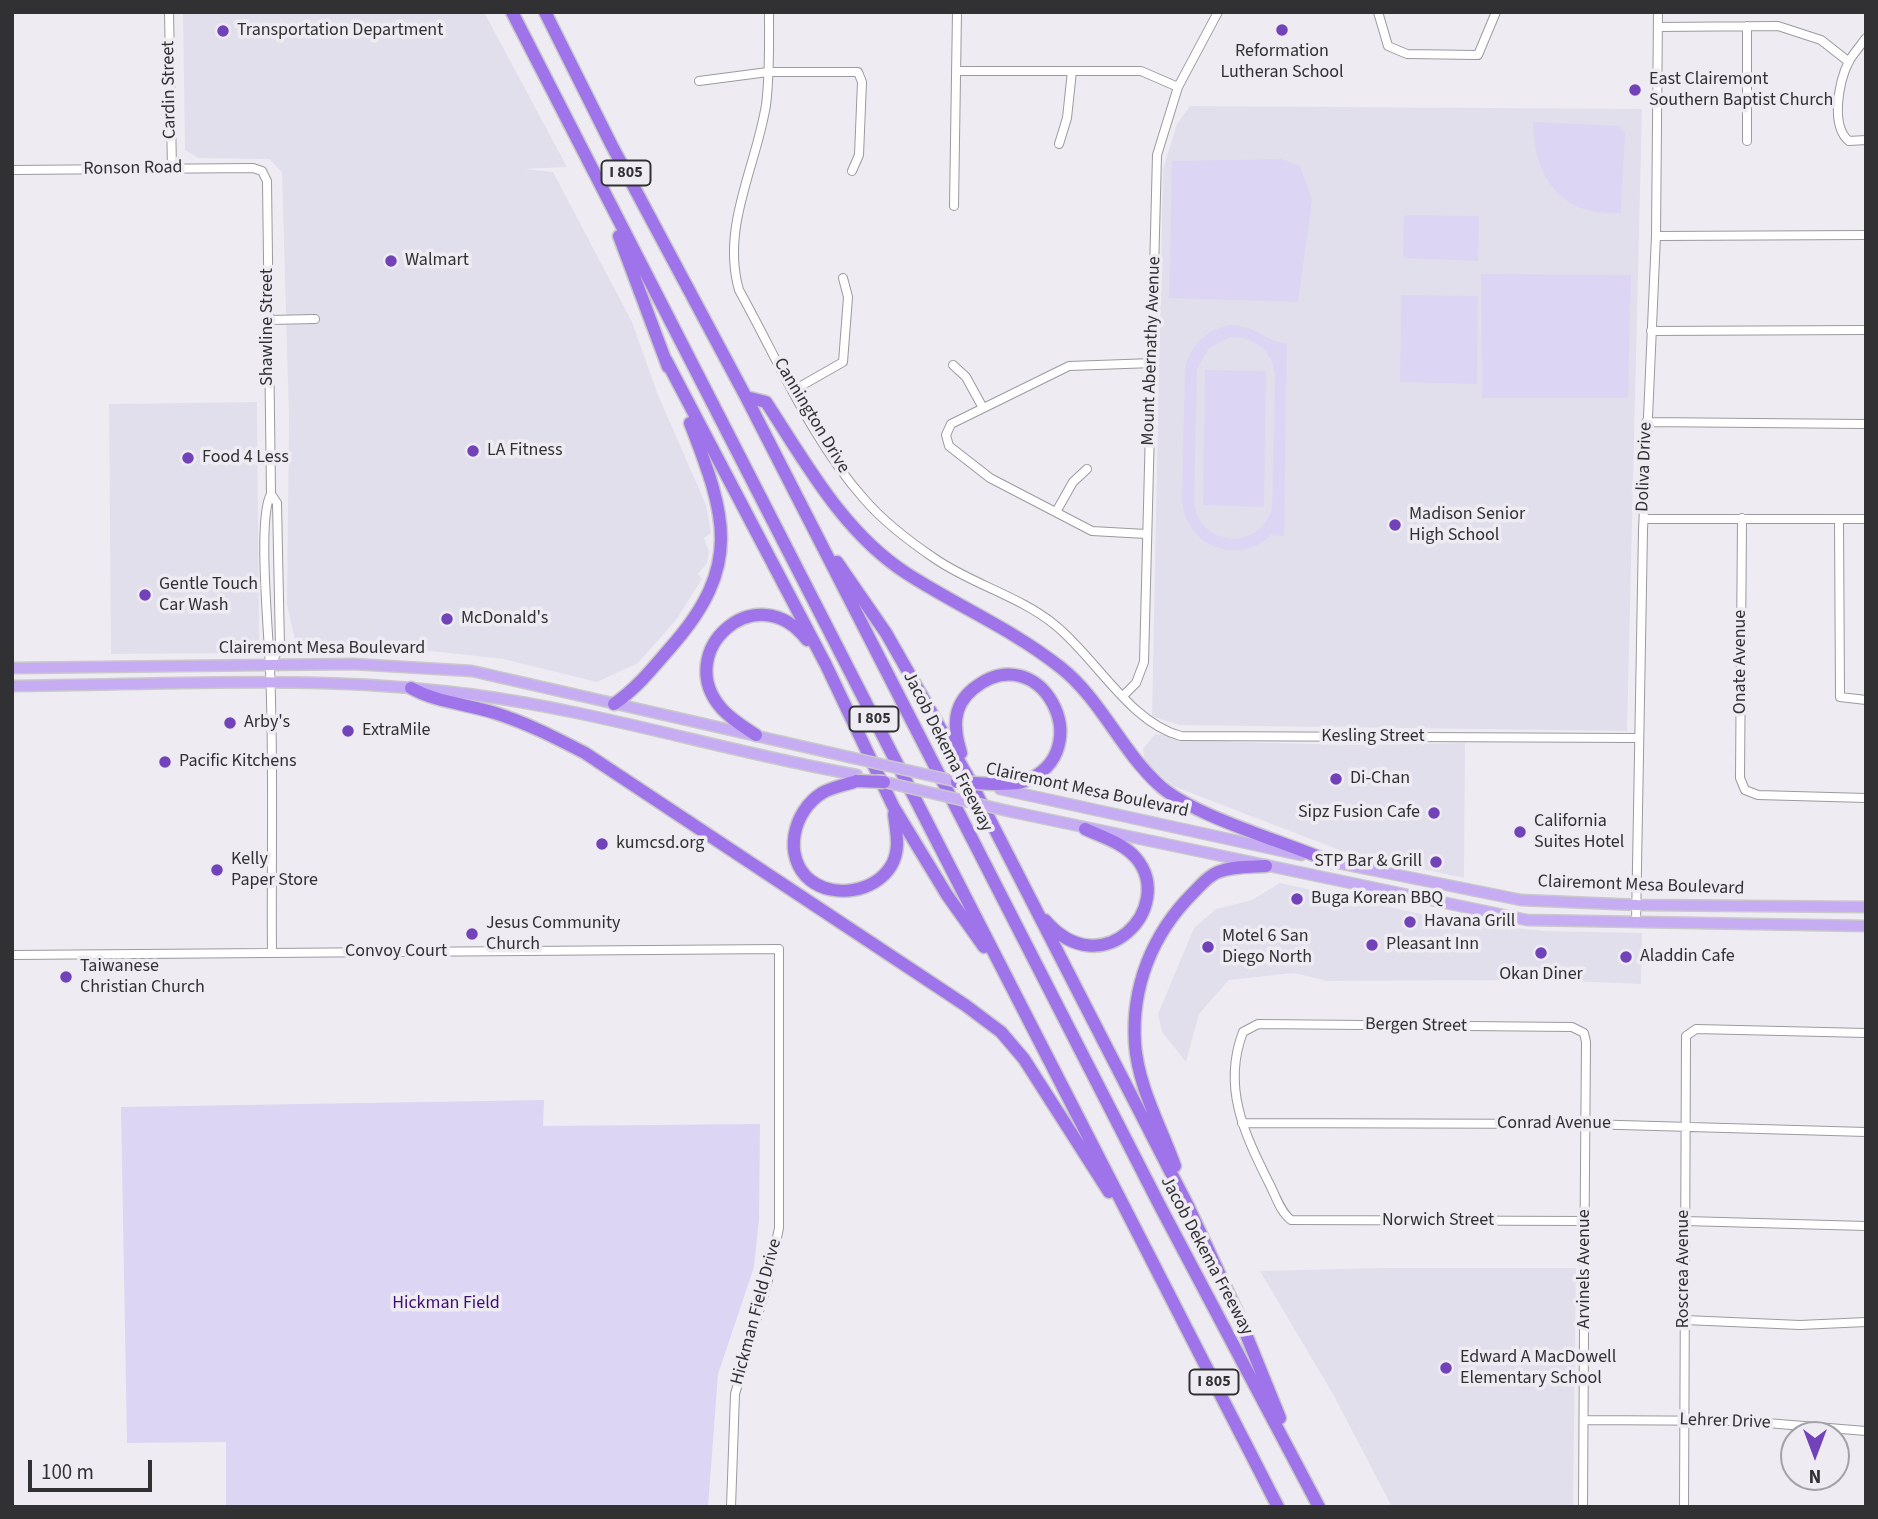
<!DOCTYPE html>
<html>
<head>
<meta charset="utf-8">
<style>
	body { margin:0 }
	#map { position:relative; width:1878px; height:1519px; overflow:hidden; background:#eeecf2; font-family:"Source Sans 3",sans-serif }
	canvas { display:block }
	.frame { position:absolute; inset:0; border:14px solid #313033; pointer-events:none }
	.north { position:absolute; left:1780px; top:1421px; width:70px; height:70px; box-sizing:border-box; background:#eeecf2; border:2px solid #a2a1a6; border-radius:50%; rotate:180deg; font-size:19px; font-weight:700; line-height:28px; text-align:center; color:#313033 }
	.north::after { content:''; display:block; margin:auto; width:24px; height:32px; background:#7242b9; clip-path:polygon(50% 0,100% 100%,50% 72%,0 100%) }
	.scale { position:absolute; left:28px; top:1460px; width:124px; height:32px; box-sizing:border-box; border:4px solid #313033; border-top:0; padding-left:9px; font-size:21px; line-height:24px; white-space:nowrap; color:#313033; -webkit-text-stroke:5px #eeecf2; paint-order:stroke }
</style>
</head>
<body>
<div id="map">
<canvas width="1878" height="1519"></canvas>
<div class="frame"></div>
<div class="north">N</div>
<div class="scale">100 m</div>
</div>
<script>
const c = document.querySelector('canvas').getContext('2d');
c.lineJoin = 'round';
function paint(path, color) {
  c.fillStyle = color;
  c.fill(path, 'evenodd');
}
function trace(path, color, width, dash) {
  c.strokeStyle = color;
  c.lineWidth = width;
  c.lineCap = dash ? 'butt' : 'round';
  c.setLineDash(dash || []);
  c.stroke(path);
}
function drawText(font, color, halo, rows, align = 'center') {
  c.font = font + ' "Source Sans 3",sans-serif';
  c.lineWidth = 7;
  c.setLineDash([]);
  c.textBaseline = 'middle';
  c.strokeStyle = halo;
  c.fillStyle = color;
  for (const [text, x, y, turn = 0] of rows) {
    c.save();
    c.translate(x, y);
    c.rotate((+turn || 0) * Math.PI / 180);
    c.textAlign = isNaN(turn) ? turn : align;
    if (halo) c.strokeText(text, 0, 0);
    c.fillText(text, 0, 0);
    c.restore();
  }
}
paint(new Path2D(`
	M183,12h301l83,155 -43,2 29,3 79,150 26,73 48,110 5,28 -7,5 5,14 -2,11 -9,11 4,5 -26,41 -38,43 -41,19 -94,-23 -90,-10 -117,-4 -9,-41 2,-186 -7,-246 -13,-13 -71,-1 -13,-8z
	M1190,106l452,3 -15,622 -448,-6 -27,-9 11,-547 14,-45z
	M257,402l2,242 -9,9 -139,1 -2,-250z
	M1155,734l82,8 114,3 114,-2 -1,135 -117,-25 -174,-67 -28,-24 -2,-13z
	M1280,883l181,40 86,8 95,2 -1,51 -99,-4 -215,1 -33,-8 -65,7 -30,34 -13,48 -24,-30 -4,-18 36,-86 22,-19 36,-9z
	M1382,1268h194l-3,239h-181l-58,-111 -74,-125z`), '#e2dfec');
paint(new Path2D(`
	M1533,122l86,4 6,7 -4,80c-61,3 -86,-34 -88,-91z
	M1281,159l19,7 12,34 -14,102 -129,-4 3,-137z
	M1404,215l75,1 -1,45 -75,-3z
	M1481,274l150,1 -3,123h-146z
	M1401,295l77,1 -1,88 -77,-2z
	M1229,325c27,-1 37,18 58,18l-3,193 -13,-1c-34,32 -86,11 -89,-36l3,-132c7,-23 21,-37 44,-42zM1230,337c25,-1 44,15 45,40l-3,131c-13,45 -75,39 -78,-8l3,-131 12,-21z
	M1205,370l61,1 -2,136 -61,-2z
	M544,1100l-1,26 217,-2 -1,95 -5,48 -36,107 -10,133h-482v-65l-99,1 -6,-336z`), '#ddd5f4');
const minor = new Path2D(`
	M169,12l3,157
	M769,12c0,31 1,62 -3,93 -10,62 -45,122 -27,185 39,70 72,150 126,210 20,23 44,41 69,58 37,26 86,38 121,67 41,33 75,98 126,111l457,2
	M1378,12l10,34 19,8 71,1 18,-43
	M1747,26v115
	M1658,27l120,-1 43,14 28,22
	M1866,38c-6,8 -12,15 -17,23 -10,20 -19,65 0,80l17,-1
	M956,71h185l37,16
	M699,81l69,-9h90l4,10 -3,73 -7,16
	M1059,144l8,-26 5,-47
	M12,170l241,-2 9,3 5,10 4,313c-14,23 -2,141 -1,175 4,94 1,189 2,283
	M954,206l3,-194
	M1656,236l210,-1
	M269,320l46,-1
	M1651,331l215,-1
	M953,365l13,12 17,31
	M794,390l49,-28 5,-65 -5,-19
	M1646,422l220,2
	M1056,512l17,-30 14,-13
	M1742,518l-2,260 5,12 13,5 108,3
	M1644,519h222
	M1839,519l1,178 26,3
	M1146,534l-54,-3 -102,-53 -41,-32 -3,-11 5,-11 118,-58 84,-3
	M270,665l10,-18 -3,-144 -6,-9
	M1123,696l13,-13 8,-21 13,-507 21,-68 40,-75
	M1636,923l7,-393 13,-294 2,-224
	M12,955l767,-6v279l-11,52 -33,114 -4,113
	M1242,1123l343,1 281,8
	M1685,1221l181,5
	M1685,1320l115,5 66,-3
	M1584,1420l158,1 124,10
	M1583,1507c0,-155 2,-310 3,-465l-2,-9 -12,-6 -314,-3 -15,8c-21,55 1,101 26,151 6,11 11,29 22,37l294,1
	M1684,1507l2,-471 10,-7 170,4`);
const major = new Path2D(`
	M12,668l341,-4 119,7 377,86
	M12,686c151,-1 305,-12 456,8 131,17 259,58 389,81
	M1000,789l301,66
	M1008,811l519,109 339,6
	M1323,860l198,40 117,5 228,2`);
const highway = new Path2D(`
	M512,12l766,1495
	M545,12l67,134 134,251 415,811 158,299
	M619,236l49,131
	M666,360l160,305 67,141 54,89 37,52
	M746,397l20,5c40,61 77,130 140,171 51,33 106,56 154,94 40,31 61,83 98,117 33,32 128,58 173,78
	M837,562l49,71 82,144 220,429 49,106 43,106
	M411,688c24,14 56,16 84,25 32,10 61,25 90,40l380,252 36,27 23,27 85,133
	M614,704c23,-16 39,-36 57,-57 72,-82 55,-131 19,-224
	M756,735c-12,-8 -24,-15 -34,-26 -51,-57 35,-135 85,-69
	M961,753c-7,-23 -10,-46 12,-64 67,-55 128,62 52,92 -9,4 -22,2 -32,3
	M857,781c-11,4 -25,6 -35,12 -29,18 -40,64 -12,87 24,19 65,12 81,-14 10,-16 5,-35 3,-52
	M1045,920c57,67 132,-13 91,-62 -13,-15 -34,-21 -51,-29
	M1175,1166c-14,-39 -37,-80 -40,-122 -4,-58 18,-111 58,-151 8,-8 15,-17 25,-21 15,-6 32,-5 48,-6`);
trace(minor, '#9b9a9f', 10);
trace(major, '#c9c9ca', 13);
trace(highway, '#c9c9ca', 15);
trace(minor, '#fff', 8);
trace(major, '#c5acf3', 10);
trace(highway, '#9f74eb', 12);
const majorBridge = new Path2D(`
	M849,757l114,26
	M876,780l132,31`);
const highwayBridge = new Path2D(`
	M857,781l27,1
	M957,782l36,2`);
trace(majorBridge, '#c9c9ca', 13, []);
trace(highwayBridge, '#c9c9ca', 15, []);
trace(majorBridge, '#c5acf3', 10);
trace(highwayBridge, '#9f74eb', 12);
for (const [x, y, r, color] of [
	[1282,30,7,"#7242b9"],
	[223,31,7,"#7242b9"],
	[1635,90,7,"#7242b9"],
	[391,261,7,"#7242b9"],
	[473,451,7,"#7242b9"],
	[188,458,7,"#7242b9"],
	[1395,525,7,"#7242b9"],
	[145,595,7,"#7242b9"],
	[447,619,7,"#7242b9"],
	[230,723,7,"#7242b9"],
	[348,731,7,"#7242b9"],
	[165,762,7,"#7242b9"],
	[1336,779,7,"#7242b9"],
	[1434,813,7,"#7242b9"],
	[1520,832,7,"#7242b9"],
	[602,844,7,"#7242b9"],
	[1436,862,7,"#7242b9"],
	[217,870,7,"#7242b9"],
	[1297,899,7,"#7242b9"],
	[1410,922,7,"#7242b9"],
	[472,934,7,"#7242b9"],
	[1372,945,7,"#7242b9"],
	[1208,947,7,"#7242b9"],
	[1541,953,7,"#7242b9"],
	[1626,957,7,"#7242b9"],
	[66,977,7,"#7242b9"],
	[1446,1368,7,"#7242b9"]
]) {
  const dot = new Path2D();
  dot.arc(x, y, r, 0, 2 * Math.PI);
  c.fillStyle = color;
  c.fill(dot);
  trace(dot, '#eeecf2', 2.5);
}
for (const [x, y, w] of [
	[626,173,49],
	[874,719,49],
	[1214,1382,49]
]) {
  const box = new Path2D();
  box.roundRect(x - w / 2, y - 12.5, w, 25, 5);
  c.fillStyle = '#eeecf2';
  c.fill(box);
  trace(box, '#313033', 2);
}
drawText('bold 16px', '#313033', null, [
	["I 805",626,173],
	["I 805",874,719],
	["I 805",1214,1382]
]);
drawText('18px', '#313033', '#eeecf2', [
	["Transportation Department",237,31],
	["Reformation",1282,52,"center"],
	["Lutheran School",1282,73,"center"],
	["East Clairemont",1649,80],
	["Southern Baptist Church",1649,101],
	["Walmart",405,261],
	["LA Fitness",487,451],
	["Food 4 Less",202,458],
	["Madison Senior",1409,515],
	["High School",1409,536],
	["Gentle Touch",159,585],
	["Car Wash",159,606],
	["McDonald's",461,619],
	["Arby's",244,723],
	["ExtraMile",362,731],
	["Pacific Kitchens",179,762],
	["Di-Chan",1350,779],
	["Sipz Fusion Cafe",1420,813,"right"],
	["California",1534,822],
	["Suites Hotel",1534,843],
	["kumcsd.org",616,844],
	["Kelly",231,860],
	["Paper Store",231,881],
	["STP Bar & Grill",1422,862,"right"],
	["Buga Korean BBQ",1311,899],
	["Havana Grill",1424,922],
	["Jesus Community",486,924],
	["Church",486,945],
	["Motel 6 San",1222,937],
	["Diego North",1222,958],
	["Pleasant Inn",1386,945],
	["Aladdin Cafe",1640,957],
	["Taiwanese",80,967],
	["Christian Church",80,988],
	["Okan Diner",1541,975,"center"],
	["Edward A MacDowell",1460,1358],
	["Elementary School",1460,1379]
], 'left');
drawText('18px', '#313033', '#eeecf2', [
	["Cardin Street",170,90,-91],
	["Ronson Road",133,169,-1],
	["Shawline Street",268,327,-90],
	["Mount Abernathy Avenue",1152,351,-88],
	["Cannington Drive",811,416,59],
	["Doliva Drive",1645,467,-88],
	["Clairemont Mesa Boulevard",322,649],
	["Onate Avenue",1741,662,-90],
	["Kesling Street",1373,737],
	["Jacob Dekema Freeway",947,752,63],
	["Clairemont Mesa Boulevard",1087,791,12],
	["Clairemont Mesa Boulevard",1641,886,2],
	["Convoy Court",396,952],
	["Bergen Street",1416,1026,1],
	["Conrad Avenue",1554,1124],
	["Norwich Street",1438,1221],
	["Jacob Dekema Freeway",1206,1256,62],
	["Arvinels Avenue",1585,1269,-90],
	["Roscrea Avenue",1684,1269,-90],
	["Hickman Field Drive",757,1312,-75],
	["Lehrer Drive",1725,1422,2]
]);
drawText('18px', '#3d0f71', '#eeecf2', [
	["Hickman Field",446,1304]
]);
</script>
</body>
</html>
